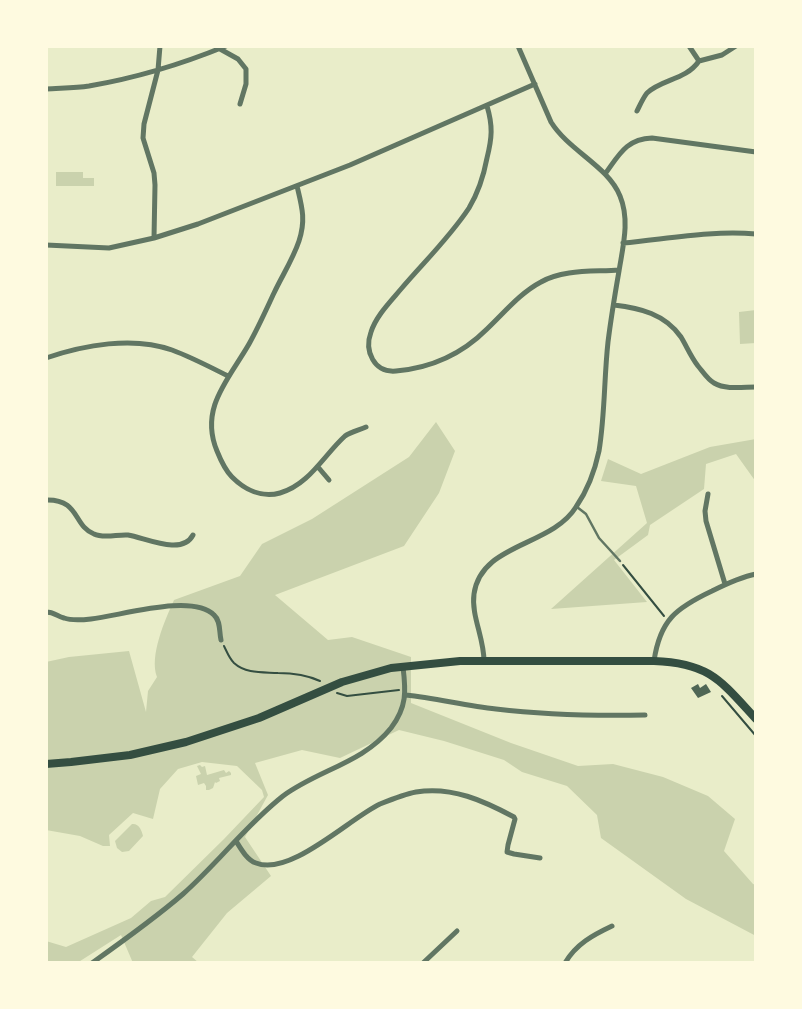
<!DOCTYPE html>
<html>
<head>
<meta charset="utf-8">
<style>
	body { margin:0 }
	#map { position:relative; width:802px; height:1009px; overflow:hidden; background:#e9edc9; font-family:"PT Sans Narrow",sans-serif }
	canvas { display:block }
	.frame { position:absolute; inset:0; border:48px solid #fefae0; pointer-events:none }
</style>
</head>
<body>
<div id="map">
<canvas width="802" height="1009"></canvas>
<div class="frame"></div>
</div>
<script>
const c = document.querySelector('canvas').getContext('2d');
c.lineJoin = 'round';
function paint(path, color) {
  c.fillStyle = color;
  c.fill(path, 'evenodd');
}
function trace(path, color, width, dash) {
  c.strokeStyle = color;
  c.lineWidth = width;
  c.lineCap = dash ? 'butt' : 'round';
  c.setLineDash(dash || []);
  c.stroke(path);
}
paint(new Path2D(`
	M56,172h27v6h11v8h-38z
	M756,310v33l-16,1 -1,-32z
	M436,422l19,29 -16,42 -35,53 -129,49 53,45 24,-3 59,20v46l100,40 67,23 35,-2 50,13 45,19 27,23 -11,32 29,33 3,1v51l-70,-37 -85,-61 -4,-23 -30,-29 -45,-14 -18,-12 -60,-19 -45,-11 -59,28 -38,-8 -47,13 13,32 -23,42 26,39 -44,37 -35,44 7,6h-66l-12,-28 -44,28h-31v-22l20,6 65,-29 20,-17 14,-4 59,-58 40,-42 -2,-7 -25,-24 -35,-4 -24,7 -18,20 -7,30 -20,-6 -24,22 1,11h-7l-23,-10 -34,-6v-168l23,-5 60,-6 17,61 2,-21 9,-14c-8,-21 8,-57 17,-77l66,-24 22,-32 50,-25 97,-62z
	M756,439v43l-20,-28 -30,10 -2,25 -54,36 -2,10 -34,25 33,42 -96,7 96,-86 -11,-37 -35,-5 7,-22 33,15 69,-27z
	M200,765l2,2 3,-1 2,9 17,-5 2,3 3,-2 2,2v2l-12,3 1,3 -4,2 -1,-1 -2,6 -4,2h-3v-4l-2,-3 -6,2 -2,-9 5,-2 -4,-8z
	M132,824c7,-1 10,7 11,12l-14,15 -7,1 -5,-4 -2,-7z`), '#cad2ad');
paint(new Path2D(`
	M698,684l2,4 6,-4 5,8 -13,6 -7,-10z`), '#4f6655');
trace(new Path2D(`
	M623,565l41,51
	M224,646c3,6 5,12 10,17 12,11 29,9 44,10 15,0 29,2 42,8
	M337,693l10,3 52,-6
	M722,696l34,40`), '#344e41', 2);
trace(new Path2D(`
	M577,507l9,7 13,24 21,23`), '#617663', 2.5);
trace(new Path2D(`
	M689,46l10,15
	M220,49l18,10 8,10v15l-6,20
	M46,89c14,-1 29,-1 43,-3 47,-8 93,-22 137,-40
	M487,106c6,20 5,32 0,52 -3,16 -9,35 -18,50 -19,29 -45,54 -68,81 -11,13 -25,27 -30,43 -7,19 3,41 25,39 35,-3 66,-17 91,-42 17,-16 33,-36 54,-47 22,-13 53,-10 78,-12
	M637,111c3,-6 6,-13 10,-18 15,-14 39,-13 52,-32l23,-6 14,-9
	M605,174c14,-19 21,-35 47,-36l104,14
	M297,186c5,21 9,34 2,55 -6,18 -17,35 -25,52 -8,17 -16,35 -25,51 -20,35 -50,64 -32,107 4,10 8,19 15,26 13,13 30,21 48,16 29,-8 44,-38 65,-57 5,-4 14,-6 21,-9
	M154,238l1,-53 -1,-12 -11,-35 1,-14 14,-54 2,-24
	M623,243c44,-4 89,-13 133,-9
	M46,245l63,3 45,-10 44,-14 152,-59 185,-81
	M614,305c26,3 51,9 67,32 6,10 10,20 17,29 5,6 10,14 16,17 12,7 29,4 42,4
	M46,358c38,-13 87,-22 126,-8 19,7 38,17 56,26
	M318,467l11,13
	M708,494l-3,17 1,10 19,63
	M46,500c34,-1 27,26 48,34 10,5 24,0 34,1 18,3 54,21 65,0
	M46,612c8,0 11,4 18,6 8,3 18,2 27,1 29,-3 101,-26 123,-4 7,6 5,17 7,25
	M484,661c0,-23 -13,-46 -10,-67 7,-51 77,-47 102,-87 11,-16 19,-37 23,-56 6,-36 5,-73 9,-109 3,-24 7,-48 11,-71 4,-25 11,-51 1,-75 -12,-30 -51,-45 -69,-74l-33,-76
	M654,661c6,-41 22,-53 58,-70 14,-7 29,-14 44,-17
	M406,695c30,3 60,11 90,14 50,6 99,7 149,6
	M236,841c5,8 11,19 20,22 34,14 94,-45 124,-59 10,-4 25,-10 36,-12 36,-6 68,9 98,25l1,2 -7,26 -1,7 7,2 26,4
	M92,963c31,-22 62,-44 91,-69 35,-31 63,-69 100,-98 35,-26 80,-33 108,-68 16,-21 15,-37 12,-61
	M423,963l34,-32
	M565,963c11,-19 28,-28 47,-37`), '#617663', 5);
trace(new Path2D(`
	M46,764l25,-2 59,-7 56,-13 73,-24 83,-36 49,-14 69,-7h194c56,2 67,20 102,58`), '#344e41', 8);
</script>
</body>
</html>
